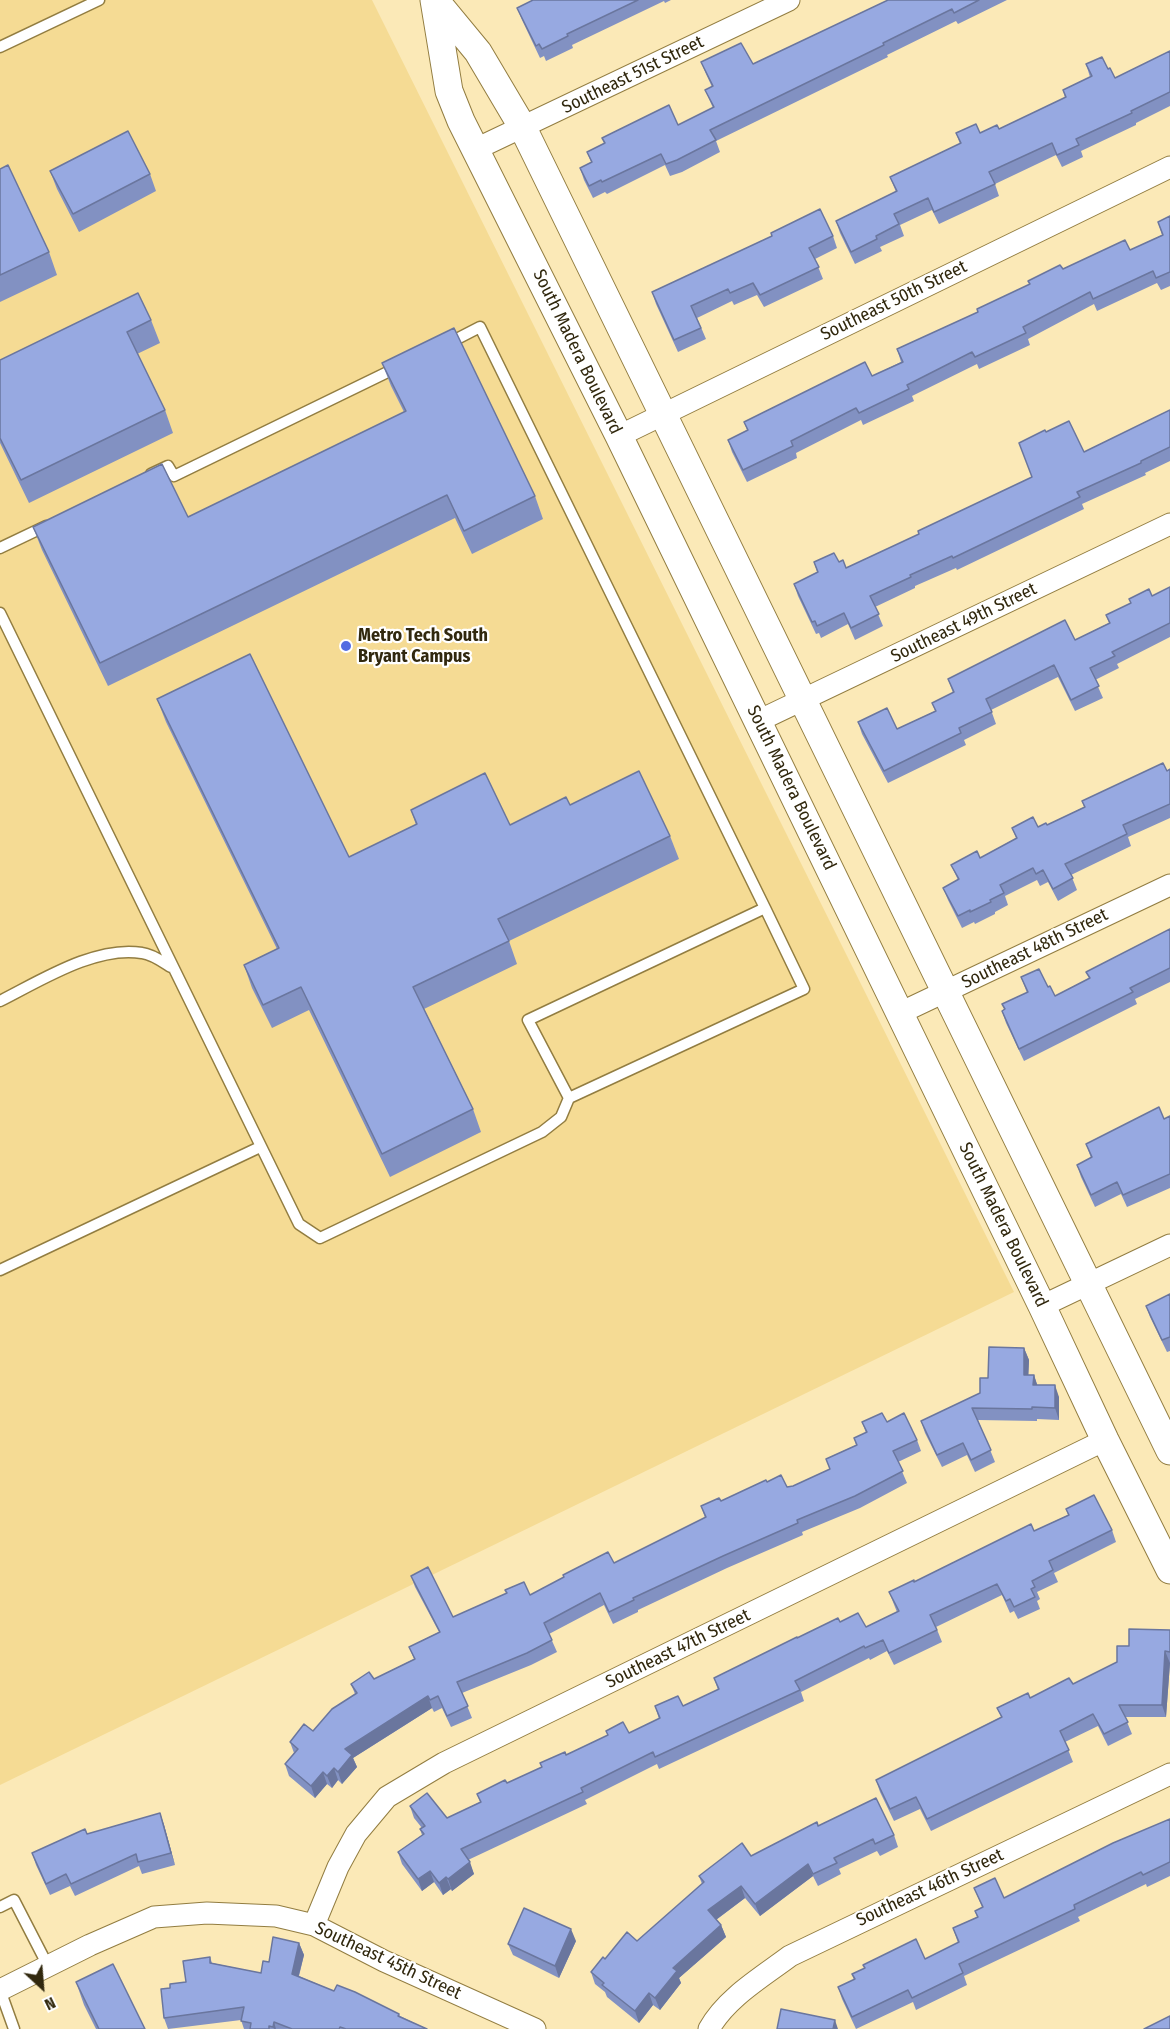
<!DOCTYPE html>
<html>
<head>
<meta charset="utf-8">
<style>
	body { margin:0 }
	#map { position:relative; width:1170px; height:2029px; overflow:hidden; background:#fbe9b7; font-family:"Fira Sans Condensed",sans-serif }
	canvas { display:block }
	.north { position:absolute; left:12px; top:1957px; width:60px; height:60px; -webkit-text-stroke:4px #fff; paint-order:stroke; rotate:154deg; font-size:16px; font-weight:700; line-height:24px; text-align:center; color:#31280e }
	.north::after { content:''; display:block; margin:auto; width:21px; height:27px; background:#31280e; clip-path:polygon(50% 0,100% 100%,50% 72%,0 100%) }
</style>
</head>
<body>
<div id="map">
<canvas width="1170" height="2029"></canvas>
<div class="north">N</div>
</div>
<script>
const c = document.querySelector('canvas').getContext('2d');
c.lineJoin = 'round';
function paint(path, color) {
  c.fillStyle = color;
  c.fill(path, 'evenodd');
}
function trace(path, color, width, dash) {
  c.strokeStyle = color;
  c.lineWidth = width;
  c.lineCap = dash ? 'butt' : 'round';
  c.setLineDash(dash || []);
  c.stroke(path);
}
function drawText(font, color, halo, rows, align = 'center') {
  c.font = font + ' "Fira Sans Condensed",sans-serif';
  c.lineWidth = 4.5;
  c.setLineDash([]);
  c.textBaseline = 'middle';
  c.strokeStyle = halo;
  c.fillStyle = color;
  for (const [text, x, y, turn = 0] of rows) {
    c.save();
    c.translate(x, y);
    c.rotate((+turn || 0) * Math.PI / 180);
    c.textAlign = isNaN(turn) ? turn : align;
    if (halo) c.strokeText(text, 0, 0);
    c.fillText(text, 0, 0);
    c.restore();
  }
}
paint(new Path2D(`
	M0,0h372l642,1292 -1014,493z`), '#f5db94');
const service = new Path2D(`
	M0,47l99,-47
	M151,474l17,-8 6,10 224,-109
	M0,548l46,-22
	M0,613l299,611 21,14 222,-106 19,-15 8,-19 -41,-78 237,-112 -285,-581 -33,17
	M0,1001c40,-20 96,-56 142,-48 10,1 21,9 29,14
	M569,1098l235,-109 -39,-81
	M0,1270l260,-123
	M0,1907l14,-7 34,66
	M0,1990l14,39`);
const minor = new Path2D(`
	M476,149l313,-149
	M619,436l551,-269
	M758,721l412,-197
	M900,1013l270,-128
	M1042,1306l128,-61
	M314,1925l24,-58 18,-33 31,-37 57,-34 661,-323
	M0,1990l90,-45 64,-28 53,-4 69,3 38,9 70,36 151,68
	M709,2029c17,-31 53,-52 81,-73l380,-182`);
const tertiary = new Path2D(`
	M434,0l15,91 12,30 158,315 423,870 63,134 65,130
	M435,0l43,52 45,76 647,1323`);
trace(service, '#927d41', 13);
trace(minor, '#927d41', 23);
trace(tertiary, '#927d41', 29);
trace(service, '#fff', 10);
trace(minor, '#fff', 21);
trace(tertiary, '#fff', 27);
paint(new Path2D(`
	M533,0h138l-6,3 -1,-2 -92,44 1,3 -27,13 -2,-5 -4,2 -18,-38 -5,-12z
	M888,0h119l-49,24 -2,-3 -69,34 1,2 -172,84 4,11 -38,20 -12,4 -5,-11 -58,29 -2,-2 -12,6 -9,-18 -4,-12 11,-6 -4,-10 17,-9 -2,-5 76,-13 35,-17 -8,-18 7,-3 -6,-13 -5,-12 52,2z
	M1170,51v55l-34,17v2l-55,26 2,6 -21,10 -6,-12 -61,29 4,12 -60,28 -7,-14 -32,15 4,11 -24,11 2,4 -27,13 -15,-31 -4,-12 60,-29 -6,-15 70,-33 -4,-11h24l19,-4 66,-31 -2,-8 27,-13 -4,-13 22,5 7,9z
	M0,169l49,83 8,23 -57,27z
	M50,171l100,3 6,17 -77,41 -22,-43z
	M1170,216v70l-9,4 -4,-7 -60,28 -3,-7 -66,35 2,6 -51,24 -2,-5 -65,32 2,5 -51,24 -2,-5 -65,33 1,5 -50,24 -15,-30 -4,-12 19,-10 -3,-8 128,-46 29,-14 -4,-13 81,-37 85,-43 67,-19 32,-15 -4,-13z
	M833,236l4,12 -22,11 8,20 -59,28 -7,-12 -23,10 -2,-4 -35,17 9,21 -28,13 -22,-48 -4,-12z
	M151,320l9,23 -23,11 28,56 8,23 -144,70 -29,-60v-83z
	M382,363l153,133 8,23 -71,35 -17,-36 -347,168 -66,-136 -9,-23 155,-10 216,-105 -13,-26z
	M1170,410v51l-25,12 1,2 -64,29 2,5 -127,61 -1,-2 -41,18v2l-40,19 8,19 -28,14 -7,-16 -27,14 -2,-5 -3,1 -18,-38 -4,-12 23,-12 -3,-10h25l7,6 73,-33 113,-58 14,-45 38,20z
	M1170,587v50l-53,27 2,4 -24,12 8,18 -28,13 -17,-34 -67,33 5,14 -32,16 2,5 -78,38 -26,-49 -4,-12 39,7 38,-18 -3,-8 21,-10 -5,-14 127,-39 34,-17 -3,-8 46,-19z
	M157,699l192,158 67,-32 -5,-15 99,15 60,-20 100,31 9,23 -170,82 8,23 -93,45 49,100 8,23 -91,45 -81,-167 -37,18 -20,-40 -8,-23 33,-16 -111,-227z
	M1170,769v49l-42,19 3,9 -60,29 6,15 -19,11 -10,-19 -8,4 -3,-6 -32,16 3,9 -13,7v2l-20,10 -1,-2 -12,6 -14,-28 -5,-12 15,-8 -7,-15 29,-7 36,-20 -4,-10 26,-1 9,-2 37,-18 -2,-6z
	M1170,929v53l-35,17 2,5 -113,57 -18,-38 -4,-12 2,-2 -2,-5 25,-11 -6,-16 27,10 7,9 34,-18 -3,-6z
	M1170,1116v72l-43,19 -6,-13 -26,13 -14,-30 -4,-12 14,-7 -5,-14 78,-25z
	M1170,1294v57l-3,1 -17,-35 -4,-11z
	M1024,1348l5,12 -1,15h6l3,10 22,12v23l-22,-1v2l-59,-1 17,42 -20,10 -8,-17 -25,12 -17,-34 -4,-12 59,-28 8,-15z
	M862,1422h25l30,18 4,11 -23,11 9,21 -47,25 -58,24 1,3 -76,33 -89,42v2l-25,12 -9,-19 -55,29 8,18 -26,13 -69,28 10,25 -21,9 -9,-19 -8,4 -2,-4 -79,50 4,9 -15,17 -4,-4 -6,8 -5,-4 -12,14 -26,-22 -4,-12 9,-11 -4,-11 23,-11 42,-37 -4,-10 23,-5 40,-20 -5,-12 30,-15 -24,-45 -4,-11 42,41 77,-22 84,-32 91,-45 -4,-12 20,-5 46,-19 20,5 6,-1 37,-17 -4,-10 30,-14 -2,-7 12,-5z
	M1066,1509l46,21 4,12 -62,31 4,9 -21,10 3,7 -3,2 3,8 -22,10 -4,-8 -4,2 -8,-18 -66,32 6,15 -48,23 -7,-14 -17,9 -1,-2 -68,34 3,9 -145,68 -2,-5 -72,36 2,4 -119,56 6,14 -22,17 -1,-2 -8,6 -9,-13 -12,9 -20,-27 -4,-12 24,-17 -2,-6 2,-1 -8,-10 -4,-12 37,12 33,-16 -3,-8 30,-11 122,-50 30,-14 -4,-13h28l35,-16 -4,-12 83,-40 43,-16 26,5 31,-15 -8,-20 145,-61 34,-16z
	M1170,1630v33l-4,54h-41l7,17 -24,12 -10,-20 -33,16 8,20 -142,69 -11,-22 -26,12 -14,-29 -4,-12 125,-63 -4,-9 76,-24 44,-22 12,-16z
	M160,1813l4,12 11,40 -33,9 -3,-8 -64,30 -5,-10 -20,9 -14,-30 -4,-12 55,-19z
	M1170,1819v57l-23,11 -1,-3 -68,33 2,4 -116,55 3,9 -51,25 -3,-8 -57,27 -14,-30 -4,-12 16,-7 -2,-6 73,-15 33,-16 -5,-15 24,-11 -2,-6 7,-4 -8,-19 30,10z
	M818,1826l76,9 4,12 -18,9 -3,-5 -38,18 2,5 -23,12 -5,-10 -53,40 -15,-18 -29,22 5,5 5,12 -47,41 2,5 -21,27 -7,-5 -14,18 -32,-26 -2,-5 -10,-8 -4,-12 14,-13 32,-18 65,-57 -3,-8 52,-20z
	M576,1941l-17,37 -46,-23 -5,-11z
	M299,1943l5,12 -5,21 35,15 65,23 1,2 27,13h-183l-3,-9 -73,9 -4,-11 6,-30 16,-6 24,-25 2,6 49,10 8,-11z
	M76,1982l69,47h-49l-12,-24z`), '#8291c2');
paint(new Path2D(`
	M1024,1348l5,12 -1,27 -4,-12z
	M1034,1375l4,12 -5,-2z
	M1055,1385l4,12v23l-4,-12z
	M1165,1651l5,12 -4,54 -4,-12z
	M428,1696l4,12 -79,50 4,9 -15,17 -4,-12 7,-23z
	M334,1768l4,12 -6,8 -5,-12z
	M323,1772l4,12 -12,14 -4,-12z
	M160,1813l4,12 11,40 -4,-12z
	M470,1862l4,12 -22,17 -4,-12z
	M808,1864l5,12 -53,40 -5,-12z
	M430,1871l4,11 -12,9 -4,-12z
	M446,1877l5,12 -8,6 -4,-12z
	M741,1886l4,12 -32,24 -5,-12z
	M721,1925l5,12 -47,41 2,5 -21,27 -5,-12 18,-30z
	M571,1929l5,12 -17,37 -4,-12z
	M299,1943l5,12 -8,31 -4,-12z
	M649,1993l4,12 -14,18 -4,-12z
	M835,2020l3,9h-5z
	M274,2022l2,7h-2l-1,-2z`), '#6a769e');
const building = new Path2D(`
	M533,0h105l-71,34 1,2 -26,13 -3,-5 -3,2 -19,-38z
	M888,0h91l-25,13 -2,-4 -69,34 1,2 -174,85 6,10 -39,20 -11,4 -5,-10 -59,28 -1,-2 -12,6 -9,-18 12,-6 -5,-10 18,-9 -3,-5 67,-33 9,20 36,-18 -9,-17 8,-4 -12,-24 40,-19 12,21z
	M1170,51v41l-39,19 1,2 -56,26 3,6 -22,10 -5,-12 -63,29 6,12 -61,28 -6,-14 -34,16 5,10 -23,12 1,3 -26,13 -15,-31 61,-30 -7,-14 71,-34 -5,-10 20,-9 4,9 17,-8 2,4 67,-32 -3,-7 29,-14 -6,-12 16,-7 6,12 2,-1 5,10z
	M128,131l22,43 -77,40 -23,-43z
	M8,165l41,87 -49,23v-106z
	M820,209l13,27 -24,12 10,19 -59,28 -7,-12 -23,10 -2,-4 -37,17 10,22 -27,12 -22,-48 120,-56 -1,-3z
	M1170,216v56l-14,6 -3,-7 -60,28 -3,-7 -67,35 3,6 -51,24 -3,-5 -65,33 2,4 -50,24 -3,-5 -65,33 2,5 -50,24 -15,-30 20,-10 -4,-8 121,-60 7,14 31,-14 -6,-13 81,-37 -1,-3 53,-25 -2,-3 32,-16 3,4 62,-29 5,10 33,-15 -5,-13z
	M138,293l13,27 -24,12 38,78 -144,70 -21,-42v-78z
	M454,328l81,168 -71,35 -17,-36 -347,168 -67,-136 129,-63 26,53 218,-106 -24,-48z
	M1170,410v37l-29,14v2l-64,29 3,5 -127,61 -1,-2 -42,19 1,2 -41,19 9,18 -28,14 -7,-15 -27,13 -2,-5 -3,1 -18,-38 24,-12 -4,-10 20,-9 5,9 4,-2 3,8 73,-34 -1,-3 114,-54 -13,-34 26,-13 1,2 23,-11 15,31z
	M1170,587v36l-58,29 3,4 -25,12 9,18 -28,14 -17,-35 -68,34 6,13 -33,16 2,5 -77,38 -26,-49 29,-14 10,21 39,-18 -4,-8 22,-11 -6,-13 117,-59 10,20 35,-17 -4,-8 25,-12 -2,-4 20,-10 3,7z
	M250,654l99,203 68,-33 -6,-14 74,-37 25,52 56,-28 4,8 69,-34 31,65 -172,83 11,22 -96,46 60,122 -91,45 -81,-167 -38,18 -19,-40 35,-17 -122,-249z
	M1163,763l4,8 3,-2v35l-47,21 4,9 -62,30 8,14 -20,11 -10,-19 -7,4 -3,-6 -33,17 4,8 -14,7 1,2 -21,10v-2l-12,6 -15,-28 16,-9 -8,-14 26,-14 3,7 37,-20 -5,-10 21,-11 5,10 8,-4 1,2 38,-18 -3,-6z
	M1170,929v39l-40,20 3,4 -114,57 -17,-38 3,-2 -3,-5 26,-12 -7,-15 18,-8 9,18 2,-1 5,10 35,-18 -4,-6z
	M1159,1107l5,12 6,-3v58l-47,21 -6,-13 -26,13 -14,-30 15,-8 -6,-13z
	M1170,1294v43l-8,3 -16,-34z
	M989,1347l35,1v27h10l-1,10h22v23l-23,-1v2l-60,-1 19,42 -20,10 -8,-17 -26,12 -16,-34 59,-28v-15h8z
	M882,1413l5,9 17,-9 13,27 -24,11 10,20 -48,25 -58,24 1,3 -75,33 -90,42 1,2 -25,12 -9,-19 -56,30 8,17 -25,13 -70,29 11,24 -21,10 -9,-20 -8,4 -2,-4 -83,53 7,6 -14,17 -4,-4 -7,8 -4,-4 -12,14 -26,-22 13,-15 -8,-7 14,-18 9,7 19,-22 25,-16 -6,-9 18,-12 5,7 41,-20 -6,-12 31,-15 -29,-56 17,-9 25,50 54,-24 -2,-3 19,-8 6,13 34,-18 -1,-2 45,-23 6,11 92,-46 -5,-11 18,-8 2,3 45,-21 1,2 14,-7 6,12 6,-1 37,-17 -4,-10 31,-14 -3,-7 13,-6 -5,-10z
	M1094,1495l18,35 -63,31 4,9 -21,11 3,6 -4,2 4,8 -21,10 -4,-8 -4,2 -9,-17 -67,31 7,15 -48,23 -6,-13 -18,8 -1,-2 -69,35 5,9 -145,67 -2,-5 -72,36 2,4 -122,57 9,13 -22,17 -2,-2 -7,6 -9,-12 -12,8 -20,-27 26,-18 -4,-5 5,-3 -15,-20 17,-13 20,25 34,-16 -4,-8 28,-14 2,3 35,-16 -2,-4 25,-11 1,3 42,-20 -2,-4 17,-9 6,11 31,-15 -5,-12 23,-10 5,10 36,-17 -5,-11 83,-41v1l41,-20 2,4 18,-9 8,14 33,-16 -10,-19 25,-12v2l117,-58 3,7 35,-16 -3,-6z
	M1129,1629l41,1v22l-5,-1 -3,54h-43l9,17 -24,12 -11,-20 -33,17 9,19 -142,69 -11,-22 -26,12 -14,-29 126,-63 -5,-9 31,-15 2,5 39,-20 4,6 44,-22v-16h12z
	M876,1798l18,37 -19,9 -2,-5 -39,19 3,5 -24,11 -5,-10 -53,40 -14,-18 -33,24 13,15 -48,43 4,3 -22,27 -6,-5 -14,18 -33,-26 2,-2 -13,-11 12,-15 2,2 22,-27 10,9 67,-59 -5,-6 43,-33 9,13 66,-34 1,4z
	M160,1813l11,40 -33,9 -2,-8 -65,30 -5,-10 -20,10 -14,-31 53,-24 2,5z
	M1170,1819v43l-27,13 -2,-3 -67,33 1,4 -116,55 4,9 -51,25 -4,-8 -56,27 -14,-30 17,-8 -3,-5 13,-6 -2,-3 53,-26 9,20 34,-17 -6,-14 25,-11 -3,-6 8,-4 -9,-19 21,-10 9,20 109,-55z
	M524,1908l47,21 -16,37 -47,-22z
	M273,1937l26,6 -7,31 42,17 3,-6 18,7 44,22 -1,2 29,13h-81l-6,-2 -1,2h-47l-18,-7 -1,5 -4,-1v3h-19l1,-6 -10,-2 3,-14 -80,11 -3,-29 9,-1v-4l16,-2 -3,-21 27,-4v6l51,10 2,-12 6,1z
	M113,1964l32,65h-46l-23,-47z
	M781,2009l54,11 -2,9h-56z
	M1170,2016v13h-26z`);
paint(building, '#97a9e1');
trace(building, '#6a769e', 1.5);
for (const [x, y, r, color] of [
	[346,646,6,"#526ce2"]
]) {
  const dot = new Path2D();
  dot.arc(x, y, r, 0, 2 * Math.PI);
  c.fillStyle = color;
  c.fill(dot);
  trace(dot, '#fff', 2);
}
drawText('18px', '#31280e', '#fff', [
	["Southeast 51st Street",633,75,-26],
	["Southeast 50th Street",894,301,-26],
	["South Madera Boulevard",577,352,64],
	["Southeast 49th Street",964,623,-26],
	["South Madera Boulevard",791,788,64],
	["Southeast 48th Street",1035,949,-26],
	["South Madera Boulevard",1003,1225,64],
	["Southeast 47th Street",678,1649,-26],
	["Southeast 46th Street",930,1888,-25],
	["Southeast 45th Street",388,1961,25]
]);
drawText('bold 18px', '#31280e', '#fff', [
	["Metro Tech South",358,636],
	["Bryant Campus",358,657]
], 'left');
</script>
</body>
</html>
